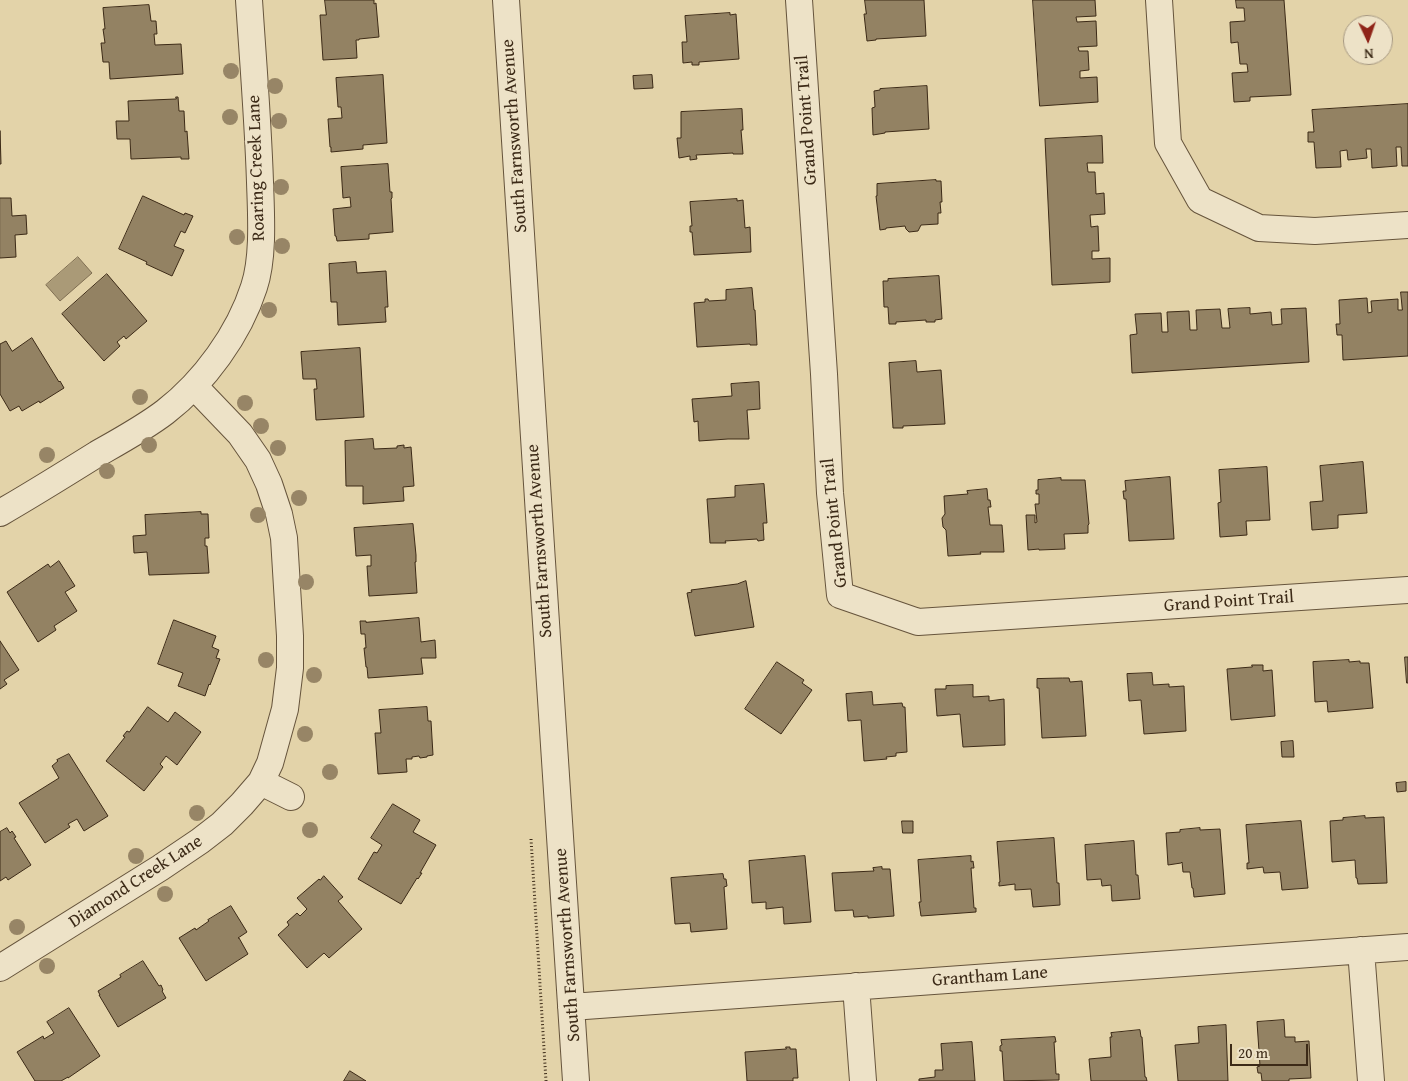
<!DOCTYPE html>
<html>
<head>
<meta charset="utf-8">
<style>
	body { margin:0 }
	#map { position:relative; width:1408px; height:1081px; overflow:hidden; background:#e3d3a9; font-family:"Gentium Book Plus",serif }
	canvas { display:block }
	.north { position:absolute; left:1343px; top:15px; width:50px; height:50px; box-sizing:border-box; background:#ede2c7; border:1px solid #a69881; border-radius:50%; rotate:177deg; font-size:14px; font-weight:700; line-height:20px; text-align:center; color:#3c2a17 }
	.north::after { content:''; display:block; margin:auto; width:18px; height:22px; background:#8f2418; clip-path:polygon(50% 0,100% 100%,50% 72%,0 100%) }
	.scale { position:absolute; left:1230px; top:1044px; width:78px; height:22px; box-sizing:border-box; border:2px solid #3c2a17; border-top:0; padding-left:6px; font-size:15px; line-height:18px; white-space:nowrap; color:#3c2a17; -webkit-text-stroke:4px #ede2c7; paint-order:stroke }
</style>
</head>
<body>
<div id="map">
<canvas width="1408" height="1081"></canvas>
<div class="north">N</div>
<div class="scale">20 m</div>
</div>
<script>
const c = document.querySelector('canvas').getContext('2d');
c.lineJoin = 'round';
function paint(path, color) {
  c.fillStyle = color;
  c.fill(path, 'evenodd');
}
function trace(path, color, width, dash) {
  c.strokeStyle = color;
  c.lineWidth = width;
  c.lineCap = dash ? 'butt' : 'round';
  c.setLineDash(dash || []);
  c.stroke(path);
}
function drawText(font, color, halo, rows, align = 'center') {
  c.font = font + ' "Gentium Book Plus",serif';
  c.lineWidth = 4.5;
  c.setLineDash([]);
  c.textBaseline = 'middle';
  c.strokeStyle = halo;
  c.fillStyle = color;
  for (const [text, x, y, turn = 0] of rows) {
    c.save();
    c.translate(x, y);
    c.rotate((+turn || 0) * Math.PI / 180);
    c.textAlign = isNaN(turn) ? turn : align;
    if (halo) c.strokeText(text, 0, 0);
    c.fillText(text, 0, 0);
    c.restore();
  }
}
const water = new Path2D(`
	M78,257l14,16 -32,28 -14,-16z`);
paint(water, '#aa9a77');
trace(water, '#7e6d51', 1);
const building = new Path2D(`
	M325,0h49v4l2,-1 3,34 -20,2v1h-3l1,18 -34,2 -3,-45h6z
	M865,0h59l2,36 -50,3v1l-9,1 -3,-27h2z
	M1033,0h62l1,16 -20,1 1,5 19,-1 1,25 -19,1 1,4h9l1,19 -9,1v7l17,-1 1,25 -58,4z
	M1236,0h48l7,95 -41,2v4l-16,1 -2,-29 16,-1 -1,-8h-7l-2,-22 -7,1 -1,-21 15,-1 -1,-13h-7z
	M149,5l2,16h5l1,13h-3l1,11 26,-1 2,30 -73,5 -1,-17h-6l-2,-19h4l-2,-14h2l-2,-21z
	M730,13v2l6,-1 3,45 -40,3v3h-7v-3l-9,1 -1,-21h5l-2,-26z
	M383,75l4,68 -24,2v4l-32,3v-5h-1l-2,-28 14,-1 -1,-11h-3l-2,-29z
	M652,75l1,13 -19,1 -1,-13z
	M927,86l2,43 -44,3v1l-12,2 -1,-27 3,-1 -1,-16 6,-1v-1z
	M176,97h2l1,14h5l1,21 2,-1 2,28h-8v-2l-50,2 -1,-20h-13l-1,-18h13l-1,-20 48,-2z
	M1408,104v62h-6l-1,-19h-5l1,19 -25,2 -1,-19h-5l1,9 -19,2 -1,-10 -7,1 1,16 -25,1 -2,-26h-6v-10h6l-2,-22z
	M742,109l1,21h-2l2,24h-10v-1l-37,2 1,4 -7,1v-4l-11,2 -2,-20h4v-26z
	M0,131l1,33h-1z
	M1102,136l1,27h-16l1,9h7l1,22 8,-1 1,21 -15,1 1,12 7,-1 1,25h-7v8l18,-1v24l-58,3 -7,-146z
	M388,164l2,28h2v6l-1,1 2,33 -24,2v5l-32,2 -1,-5h-1l-2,-27 18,-2 -1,-10 -7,1 -2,-31z
	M936,180v1h5l1,21h-2l1,11h-3v11l-17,1 -3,6 -9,1 -3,-3 -1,-3 -19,2v1l-6,1 -4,-34h1v-12z
	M143,196l41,19 1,-2 8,3 -8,17 -4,-2 -7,15 10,4 -12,26 -26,-12 1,-2 -28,-13z
	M0,198h11l1,18 14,-1 1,19 -12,1 1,22 -16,1z
	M737,199v2l6,-1 2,28 5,-1 1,25 -57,3 -2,-23h-2v-6h2l-2,-24z
	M356,262l1,11 29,-2 2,36h-3l1,15 -48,3 -1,-23h-6l-2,-38z
	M107,274l40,47 -21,18 -2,-3 -7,6 3,4 -16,15 -42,-47z
	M939,276l3,43 -7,1v2h-9v-2l-30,2v2h-7l-1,-17h-4l-1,-26h5v-2z
	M752,288l2,22h1l2,35h-7v-1l-53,3 -3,-44 11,-1v-3h3l1,2 17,-1v-10z
	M1401,292h7v64l-65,4 -1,-25h-5l-1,-11h4l-1,-24 28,-2 1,15 4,-1 -1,-11 27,-2v11h4z
	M1250,308v6l21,-2 1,13 10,-1 -1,-15 25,-1 3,54 -177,11 -2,-38 7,-1 -2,-20 26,-1 1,19h6l-1,-20 22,-1 1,19h7l-1,-20 24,-1 2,19h8l-2,-19z
	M32,338l27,44 1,-1 4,7 -24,15 -1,-2 -17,10 -3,-5 -9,5 -10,-17v-50l6,-3 6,10z
	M360,348l4,69 -48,3 -2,-31h3l-1,-10h-13l-2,-27z
	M916,361l1,11 24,-2 4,54 -42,2v2h-10l-4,-65z
	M759,382l1,27 -13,1 2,29h-21l-29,2 -1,-20 -4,1 -2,-23 40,-3 -1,-12z
	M373,439l1,10 23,-1v-2l7,-1v3l7,-1 3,39 -11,1 1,14 -41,3v-18h-17l-1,-45z
	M1363,462l4,51 -29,2v13l-26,2 -2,-28 13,-1 -3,-35z
	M1267,467l3,53 -24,1 1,14 -27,2 -2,-34 3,-1 -2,-32z
	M1170,477l4,62 -45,2 -3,-42h-2l-1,-8h3l-1,-10z
	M1061,478v2h24l4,44 -1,1v8l-24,1 1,15 -26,1v-1l-11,1 -2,-35h9v8l2,-1 -2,-18h4v-10h-3v-4h2v-10z
	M764,484l3,39h-4l1,17 -6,1 -1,-2 -32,2 1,2h-16l-3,-44 28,-2v-11z
	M987,489l1,11h2l1,7h-3l2,18h12l2,27h-24l1,2 -33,2 -2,-26 -3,-3 -1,-9 3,-4 -1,-18 24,-2 -1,-3z
	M201,512v2h7l1,24h-4v8h2l2,27 -60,2 -2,-23 -13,1 -1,-17 13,-1 -1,-20z
	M413,524l3,31v7h-1l2,31 -48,3 -2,-30h4v-11l-15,1 -2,-28z
	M59,561l16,25 -10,6 12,19 -23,15 2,4 -18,12 -31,-50 41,-28 2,3z
	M746,581l8,46 -59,9 -8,-43 5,-1 -1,-2 46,-6z
	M419,618l2,24 14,-2 1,18h-15l2,16 -55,4 -1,-11h-1l-2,-19h2l-1,-14h-4l-1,-13h6v1z
	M174,620l42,16 -4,11 7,3 -3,8 4,1 -10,26 -1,-1 -4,12 -27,-10 5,-13 -25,-9z
	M0,641l19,29 -15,10 3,4 -7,5z
	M1405,657h3v26h-1z
	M1349,660v2l11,-1v2h9l4,45 -45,4 -1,-11 -12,1 -2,-40z
	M777,662l27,18 -2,3 10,7 -31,44 -36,-25z
	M1252,665h11v6l9,-1 3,46 -44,4 -4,-51 25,-2z
	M1152,673l1,12 16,-1v3l15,-1 2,45 -42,3 -3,-34 -12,1 -2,-27z
	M1063,678h6l1,4 12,-1 4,55 -44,2 -3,-50h-2v-9z
	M973,685v12l16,-1v5l15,-2 1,46 -42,2 -3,-33 -23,2 -2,-27h11v-3z
	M872,692l1,13 29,-2 1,4h2l2,45 -11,1v3l-10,1 1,2 -23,2 -3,-41 -13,1 -2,-27z
	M148,707l20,15 7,-10 26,20 -24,33 -11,-9 -6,8 3,3 -19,24 -38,-30 19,-24 -2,-1 4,-5 2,1z
	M427,707l1,14h3l2,34 -6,1v1l-7,1 -1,-2 -7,1v2h-6l1,13 -29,2 -3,-41h6l-2,-23z
	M1293,741l1,16h-12l-1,-15z
	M69,754l39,62 -24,15 -7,-12 -9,5 2,3 -25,16 -26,-40 40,-25 -7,-12 6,-5 -1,-1z
	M1406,782v9l-9,1 -1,-9z
	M393,804l27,16 -7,12 23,13 -16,28h2l-4,6 -1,-1 -16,26 -43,-25 16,-27 3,1 5,-8 -11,-7z
	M1365,816v2l19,-1 3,66 -29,1 -1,-6h-1l-1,-18 -23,2 -2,-41 13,-1v-2z
	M902,821h11v12h-10z
	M1301,821l7,67 -26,2 -2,-18 -16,1 -1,-6 -16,2v-6h2l-3,-38z
	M7,828l3,5 2,-2 4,6 -2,1 17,27 -23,15 -2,-3 -6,4v-49z
	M1200,828v2l20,-1 5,65 -31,3 -1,-9h-1l-2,-16h-7l-1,-10 -1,1 -13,2 -2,-32 14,-1v-2z
	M1054,838l3,45h2l1,22 -27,2 -2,-18 -16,1v-6l-16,2v-4h1l-3,-40z
	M1134,841l2,34h2l2,24 -28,2 -1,-16 -9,1 -1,-7 -14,1 -2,-35z
	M805,856l6,66 -27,2 -1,-17 -17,2v-7l-14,1 -3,-42z
	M971,856v6l2,-1 1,7h-3l3,40h2v4l-55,4 -2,-14h2l-3,-42z
	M882,867v2h8l4,47 -26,2v-2l-14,1 -1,-7 -18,1 -3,-38 42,-2 -1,-3z
	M723,874l1,5h2l1,7 -3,1 3,42 -36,3 -1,-9 -15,1 -4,-46z
	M324,876l19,21 -5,4 24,28 -33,29 -5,-5 -17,15 -29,-33 11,-10 -2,-3 10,-9 3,3 7,-7 -10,-11 22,-19 1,1z
	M231,906l16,26 -9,6h1l9,16 -42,27 -27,-43 16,-10 1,2 13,-9 -1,-1z
	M143,961l16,25 2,-1 2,5 -1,1 4,7 -48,29 -19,-32h1l-2,-4 23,-14 -1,-2z
	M69,1008l31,48 -32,22v-1l-7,4h-26l-18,-29 26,-16 1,3 10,-6 -7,-11z
	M1284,1020l1,17h10v5l14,-1 2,37 -22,1v2h-27l-1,-8h-3l-1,-6 3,-1 -3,-44z
	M1226,1025l2,56h-50l-3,-36 24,-2 -1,-16z
	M1140,1030l1,7h1l3,40h1l1,4h-56l-2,-22 22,-2 -1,-20h2l-1,-4z
	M1055,1037l1,5h-2l2,32h3v6l-55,1 -2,-30h-2v-5l2,-1 -1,-5z
	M972,1042l3,39h-56v-2l16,-2v-7h8l-2,-26z
	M786,1047h4v2h6l2,29h-5v3h-46l-2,-29 41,-3z
	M350,1071l16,10h-22z`);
paint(building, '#938263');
trace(building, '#3c2a17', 1);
const minor = new Path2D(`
	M506,0c23,360 46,721 70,1081
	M799,0l25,374 6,119 10,102 78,27 490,-32
	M1159,0l9,143 32,57 59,28 56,3 93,-6
	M0,513c33,-19 65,-39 97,-59 23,-13 47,-26 68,-42 39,-30 74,-78 89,-125 10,-30 7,-74 6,-105 -2,-61 -7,-121 -11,-182
	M261,782l30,15
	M1361,950l10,131
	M0,968l160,-100 40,-27 22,-17 20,-20 19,-22 9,-19 15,-54 5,-41v-32l-6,-98 -5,-24 -10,-30 -11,-24 -18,-26 -46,-48
	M856,986l7,95
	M571,1007l837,-60`);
trace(minor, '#66543c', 28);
trace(new Path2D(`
	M531,839l15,242`), '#3c2a17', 3, [1, 2.5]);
trace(minor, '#ede2c7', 26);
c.fillStyle = '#978566';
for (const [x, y] of [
	[231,71],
	[275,86],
	[230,117],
	[279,121],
	[281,187],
	[237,237],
	[282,246],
	[269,310],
	[140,397],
	[245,403],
	[261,426],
	[149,445],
	[278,448],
	[47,455],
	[107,471],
	[299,498],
	[258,515],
	[306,582],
	[266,660],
	[314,675],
	[305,734],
	[330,772],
	[197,813],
	[310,830],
	[136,856],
	[165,894],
	[17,927],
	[47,966]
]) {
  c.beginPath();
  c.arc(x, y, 8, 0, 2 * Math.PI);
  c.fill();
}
drawText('18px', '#3c2a17', '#ede2c7', [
	["Grand Point Trail",807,120,-94],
	["South Farnsworth Avenue",515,136,-94],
	["Roaring Creek Lane",257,168,-92],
	["Grand Point Trail",835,523,-96],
	["South Farnsworth Avenue",540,541,-94],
	["Grand Point Trail",1229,602,-4],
	["Diamond Creek Lane",136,882,-33],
	["South Farnsworth Avenue",568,945,-94],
	["Grantham Lane",990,977,-4]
]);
</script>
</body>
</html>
